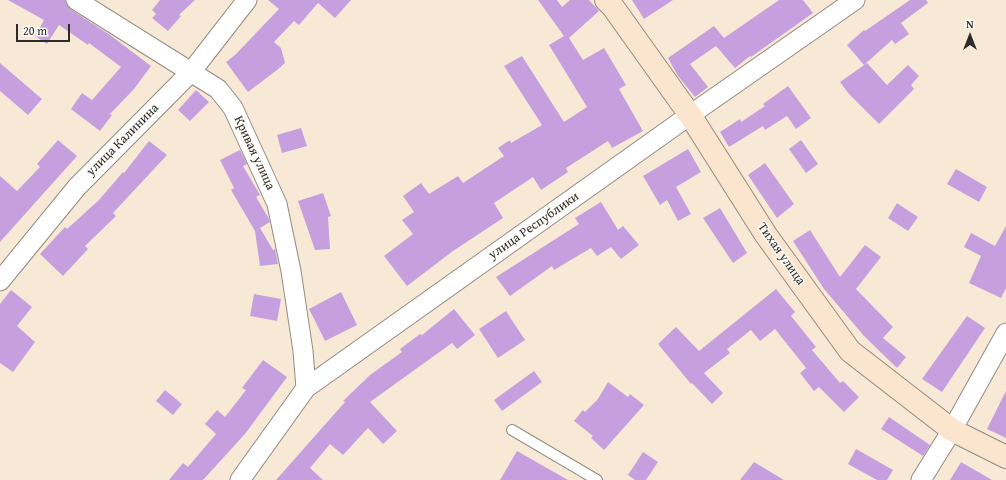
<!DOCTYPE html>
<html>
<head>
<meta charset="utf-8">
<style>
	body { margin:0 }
	#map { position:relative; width:1006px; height:480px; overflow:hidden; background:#f8e9d6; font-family:"Gentium Book Plus",serif }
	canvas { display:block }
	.north { position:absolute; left:950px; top:16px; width:40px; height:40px; -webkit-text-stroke:3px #fdfcf7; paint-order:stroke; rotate:0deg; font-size:11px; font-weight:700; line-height:16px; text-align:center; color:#2b2b2b }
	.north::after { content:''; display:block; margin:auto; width:14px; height:18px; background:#2b2b2b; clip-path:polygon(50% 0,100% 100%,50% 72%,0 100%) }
	.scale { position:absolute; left:16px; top:24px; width:54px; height:18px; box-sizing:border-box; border:2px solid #2b2b2b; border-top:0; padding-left:5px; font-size:12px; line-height:14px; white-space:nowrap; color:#2b2b2b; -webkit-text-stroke:3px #fdfcf7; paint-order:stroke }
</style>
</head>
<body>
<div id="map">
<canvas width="1006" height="480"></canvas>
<div class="north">N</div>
<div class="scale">20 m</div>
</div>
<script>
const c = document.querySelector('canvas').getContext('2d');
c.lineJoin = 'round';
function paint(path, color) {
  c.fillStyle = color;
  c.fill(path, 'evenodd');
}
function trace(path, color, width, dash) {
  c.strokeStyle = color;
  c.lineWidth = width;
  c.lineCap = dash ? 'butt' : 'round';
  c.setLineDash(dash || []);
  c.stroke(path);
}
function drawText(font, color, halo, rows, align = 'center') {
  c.font = font + ' "Gentium Book Plus",serif';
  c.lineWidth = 3;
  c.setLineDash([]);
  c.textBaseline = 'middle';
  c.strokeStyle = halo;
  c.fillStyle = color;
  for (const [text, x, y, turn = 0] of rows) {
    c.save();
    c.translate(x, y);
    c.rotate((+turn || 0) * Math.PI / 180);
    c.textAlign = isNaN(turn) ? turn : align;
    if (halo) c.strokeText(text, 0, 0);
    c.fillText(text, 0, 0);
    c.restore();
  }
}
paint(new Path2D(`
	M8,0h57l5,9 40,26 41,31 -17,23 -24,25 2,1 -12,16 -29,-22 11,-16 10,7 29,-33 -32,-24 -1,2 -29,-20 -12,19 -12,-8 9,-16z
	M160,0h35l-16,15 2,1 -13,15 -16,-13 4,-4 -4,-4z
	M268,0h83l-16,18 -17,-15 -19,22 -5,-4 -20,21 7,6 4,15 -8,7 -29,22 -22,-30 9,-7 44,-46z
	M538,0h19l5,7 8,-7h19l10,11 -30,27 14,22 21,-12 22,37 -7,4 24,42 -31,17 -4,-7 -42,27 2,4 -27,18 -8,-13 -39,26 9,15 -50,33 -46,35 -23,-30 29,-22 -11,-14 12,-8 -11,-16 18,-13 8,11 29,-18 5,7 41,-27 -6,-8 12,-8 1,3 31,-18 -38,-59 18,-10 42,66 23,-15 -38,-62 15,-9z
	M632,0h41l-29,19z
	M779,0h24l10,13 -62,44 -1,-1 -15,12 -19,-22 -26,18 18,23 -13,10 -17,-21 -10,-18 46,-32 10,12z
	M910,0h16l2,3 -27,20 8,11 -14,10 -3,-4 -28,25 -17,-20 17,-15 1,1z
	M0,63l42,36 -14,16 -28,-24z
	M867,63l20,22 21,-20 11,11 -8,9 3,4 -35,35 -30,-30 -9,-12z
	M788,86l23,32 -15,11 -9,-13 -22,14 -2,-4 -34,21 -9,-15 20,-13 1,3 24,-16 -2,-2z
	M196,90l13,12 -19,19 -12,-11z
	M301,128l6,18 -25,7 -5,-18z
	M58,140l19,16 -77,86v-66l17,15 23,-24 -3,-3z
	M801,140l17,24 -12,9 -17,-24z
	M149,141l18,14 -54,58 3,3 -31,30 3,3 -25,27 -23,-22 25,-27 2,2 32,-29 24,-28 1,1z
	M688,149l13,23 -25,15 15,27 -13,7 -11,-21 -7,5 -17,-29z
	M240,150l7,14 -4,2 17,29 -4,2 13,22 1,3 -10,6 13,22 2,-1 3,15 -18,2 -5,-35 -24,-41 3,-2 -14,-28z
	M765,163l29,41 -17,14 -29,-43z
	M956,169l31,18 -8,15 -32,-18z
	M323,193l8,23 -3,1 2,32 -15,1 -17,-49z
	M601,202l17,28 5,-4 16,19 -18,14 -10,-12 -14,9 -6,-8 -37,22 -2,-4 -42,30 -14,-19 83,-53 -4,-6z
	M897,203l21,14 -10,14 -20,-13z
	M720,208l27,45 -14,10 -30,-45z
	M1006,226v62l-5,10 -32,-15 12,-27 -17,-9 7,-14 24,13z
	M810,230l30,47 25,-32 16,12 -25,32 37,38 -10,11 23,19 -9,11 -33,-32 -40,-47 -31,-48z
	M776,289l19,23 -4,4 25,31 -4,3 28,33 3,-2 16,16 -15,15 -25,-25 -5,4 -14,-18 6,-5 -31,-39 -15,12 -9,-11 -24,19 3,4 -26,20 19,20 -11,11 -20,-21 -1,1 -33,-40 18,-17 23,24z
	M11,290l21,17 -15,19 18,16 -22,30 -13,-9v-59z
	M341,292l16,33 -32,16 -16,-32z
	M254,294l27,5 -4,22 -27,-5z
	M454,309l21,26 -18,14 -5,-6 -82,59 27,29 -14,13 -15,-16 -25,27 -13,-11 -20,24 13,12h-47l69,-78 -2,-1 27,-26 32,-23 -2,-3 20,-15 2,1z
	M506,311l19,29 -27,18 -19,-29z
	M967,316l18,12 -43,64 -20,-13z
	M263,360l24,17 -42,57 -42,46h-34l14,-17 5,4 28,-33 -11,-10 12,-14 8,7 21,-27 -4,-2z
	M534,371l8,11 -40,29 -8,-11z
	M608,382l20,15 2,-3 14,11 -40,45 -13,-12 2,-2 -19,-15 9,-11 2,2 13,-13z
	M165,390l17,14 -9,11 -17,-14z
	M1006,391v47l-19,-9z
	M889,417l41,28 -7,11 -42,-27z
	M856,449l37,21 -6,10h-10l-29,-16z
	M517,451l51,29h-68z
	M643,452l15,10 -12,18h-11l-7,-5z
	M754,462l30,18h-44z
	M961,462l31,18h-42z`), '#c6a0de');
const lane = new Path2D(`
	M512,430l85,50`);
const street = new Path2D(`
	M76,0l142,89 15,19 44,96 14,67 12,80 3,37
	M0,281l77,-94 114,-115 56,-72
	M240,480l66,-92 384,-273 165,-115
	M921,480l31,-50 54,-97`);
const secondary = new Path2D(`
	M606,0l7,7 77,108 76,120 84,116 102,79 54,27`);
trace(lane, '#928a80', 12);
trace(street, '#928a80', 21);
trace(secondary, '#928a80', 24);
trace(lane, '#fff', 10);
trace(street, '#fff', 19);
trace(secondary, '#fbe5cf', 22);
drawText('13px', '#2b2b2b', '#fdfcf7', [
	["улица Калинина",123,140,-45],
	["Кривая улица",254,153,65],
	["улица Республики",534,226,-35],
	["Тихая улица",781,254,55]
]);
</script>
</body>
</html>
